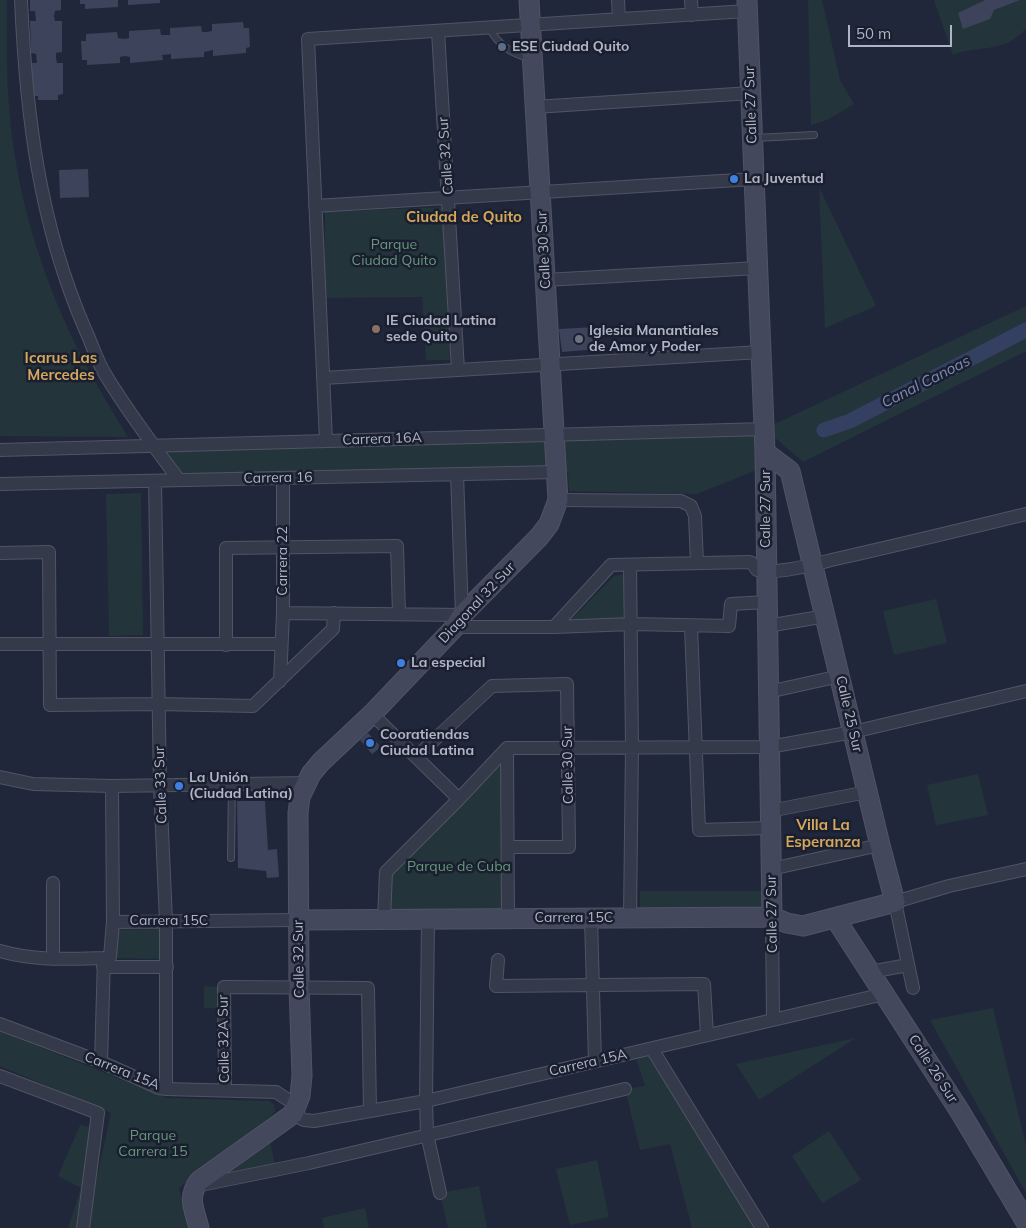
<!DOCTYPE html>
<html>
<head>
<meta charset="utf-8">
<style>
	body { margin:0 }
	#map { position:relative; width:1026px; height:1228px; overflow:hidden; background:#21273a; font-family:Mulish,sans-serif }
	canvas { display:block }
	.scale { position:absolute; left:848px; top:25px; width:104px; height:22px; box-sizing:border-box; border:2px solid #b0b4c6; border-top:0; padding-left:6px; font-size:15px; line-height:18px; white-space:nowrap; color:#b0b4c6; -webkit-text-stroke:4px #1a1f2f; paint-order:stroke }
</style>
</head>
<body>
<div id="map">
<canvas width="1026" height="1228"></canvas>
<div class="scale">50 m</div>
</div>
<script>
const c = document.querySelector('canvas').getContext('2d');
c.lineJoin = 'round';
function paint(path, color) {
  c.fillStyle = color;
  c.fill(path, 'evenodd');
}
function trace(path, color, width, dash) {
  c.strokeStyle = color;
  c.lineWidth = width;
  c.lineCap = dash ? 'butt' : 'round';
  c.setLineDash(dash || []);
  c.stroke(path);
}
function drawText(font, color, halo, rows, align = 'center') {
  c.font = font + ' Mulish,sans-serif';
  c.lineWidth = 5;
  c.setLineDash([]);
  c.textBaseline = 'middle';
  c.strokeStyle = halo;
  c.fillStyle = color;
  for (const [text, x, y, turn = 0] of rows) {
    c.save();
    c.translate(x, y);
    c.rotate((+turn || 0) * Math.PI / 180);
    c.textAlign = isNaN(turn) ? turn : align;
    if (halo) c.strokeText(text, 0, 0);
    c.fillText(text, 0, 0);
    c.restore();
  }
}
paint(new Path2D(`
	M0,0h7c0,35 -1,71 2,107 7,94 38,188 84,271 11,20 23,39 35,59l-128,-1z
	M808,0h14l18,80 14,24 -27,16 -16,5z
	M934,0h92v29c-5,4 -10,9 -15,12 -18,10 -40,6 -58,14z
	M819,187l57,119 -51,22z
	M443,207l7,153h-24l-4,-63 -97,1v-86z
	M1026,306v45l-223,111 -38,-33 -1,38 -67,27 -128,-3 -1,-18 -12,-1 -377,8 -12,-31 597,-20z
	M141,493l2,142 -34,1 -3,-142z
	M624,574l-1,44 -53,3 44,-45z
	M936,599l11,44 -53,12 -11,-44z
	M503,763l-1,147 -111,-1v-34z
	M978,774l10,41 -52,10 -9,-40z
	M640,891h122v20l-122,1z
	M163,929l-1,30 -49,-1v-28z
	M204,986l20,1v21h-20z
	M993,1008l33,137v48l-96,-173z
	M0,1031l167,67 102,3 5,4 1,6 -4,5 -92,72 11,40h-102l2,-19 21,-96 -111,-47z
	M856,1038l-97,62 -23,-36z
	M648,1056l108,172h-64l-22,-84 -30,6 -15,-61 20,-3 -9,-28z
	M80,1125l11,2 -15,101h-8l13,-40 -23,-12z
	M829,1131l32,49 -39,23 -30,-47z
	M270,1141l6,29 -62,10z
	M597,1160l12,57 -39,8 -14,-56z
	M479,1186l8,42h-39l-8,-35z
	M365,1208l4,20h-45l-2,-10z`), '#23343b');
trace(new Path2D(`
	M824,430l26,-9 176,-91`), '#353f61', 15);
paint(new Path2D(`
	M30,0h31v10l-6,1 -1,5 1,5h7v31l-6,1v5l1,5h6v31l-5,1v5h-20v-4h-6l-1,-33h6l-1,-9 -5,-1 -1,-32h6l-1,-10h-5z
	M80,0h38v7l-33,2v-5h-5z
	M128,0h32v3l-32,2z
	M985,0h35l-26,10 -4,9 -27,10 -5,-16z
	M243,22l1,6h5l1,19 -4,1v5l-33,3v-6l-9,2v5l-33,2v-5l-9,1 1,5 -33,3v-6l-5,-1 -5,1v6l-33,2v-5h-5l-1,-19h5v-7l31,-2 1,6 6,1 5,-1v-7l31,-2 1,6h9v-7l31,-2 1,6h5l5,-1v-7z
	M88,169l1,28 -29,1 -1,-28z
	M596,327l3,22 -37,3 -3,-23z
	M368,733l13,14 -9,7 -12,-14z
	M237,801h28l3,49 9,-1 2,28 -12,1 -1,-7 -28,-3z`), '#3d435a');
const lane = new Path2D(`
	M489,28c10,17 21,25 40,30
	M755,138l59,-3
	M231,858l1,-74`);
const street = new Path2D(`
	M21,0c5,114 18,223 64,329 7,15 12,32 20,45 22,37 49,72 74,106
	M618,0l1,19
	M691,0l1,15
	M438,31l20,339
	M535,107l216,-14
	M315,206l439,-27
	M545,280l213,-12
	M323,378l438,-26
	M326,441l-18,-402 439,-28
	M0,450l765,-21
	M155,481l5,305 6,135v168
	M0,484l556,-12
	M558,500l123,1 10,5 4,10 2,47
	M0,553l49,-1 1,153 108,-1 95,2 80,-77 1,-16
	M630,565l2,182 -2,171
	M283,613l179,2 -5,-141
	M691,626l8,204 71,-2
	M767,626l59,-10
	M455,627h99l78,-3 97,2 2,-22 36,-2
	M554,627l57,-62 138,-3 3,1 5,7c22,5 61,-7 83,-12 62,-14 124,-29 186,-44
	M0,644h281
	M226,645v-97l171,-2 2,68
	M280,681l3,-68v-135
	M768,692l72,-16
	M372,714l87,85
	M507,748l262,-1 84,-15 173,-41
	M507,748l1,171
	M416,757l76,-71 75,-2 2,163h-61
	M0,777l33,7 79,2 195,-3
	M770,811l97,-19
	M771,869l109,-24
	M772,917l1,102
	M591,918l4,143
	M428,919l-2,182 1,33 13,59
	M384,920l2,-48 73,-73 48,-51
	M113,922l185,-2
	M0,951c34,10 69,8 104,7
	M53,959v-76
	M498,960l-2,26 208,-2 3,51
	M103,967h64
	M870,972l38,-7
	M913,988l-18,-86 54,-16 77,-17
	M0,1024l101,38 58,26 7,1 110,3 20,13
	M652,1049l110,179
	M101,1062l3,-104 6,-1 3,-35 -1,-136
	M0,1076l98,37 -15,115
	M225,1090l-1,-103 144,1 2,123
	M293,1114l11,6 10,1 112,-20 458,-107
	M196,1186l113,-23 316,-74`);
const secondary = new Path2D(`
	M747,0l18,452 7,465
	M835,918l124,192 67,112
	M298,920l474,-3 15,6 16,3 92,-24 -15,-57 -90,-374 -25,-19
	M199,1228c-5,-20 -12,-30 0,-47l94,-67 7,-18 2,-20 -3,-90 -1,-173 2,-16 11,-23 10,-12 51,-48 83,-87 7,-12 77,-78 10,-13 9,-24 -29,-500`);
trace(lane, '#505465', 8);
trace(street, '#505465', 14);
trace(secondary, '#505465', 21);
trace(lane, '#353a4a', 6);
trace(street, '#353a4a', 12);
trace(secondary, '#43485d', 19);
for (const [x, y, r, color] of [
	[502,47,5,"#5c6f8a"],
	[734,179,5,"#3f7fe0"],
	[376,329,5,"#8d6e63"],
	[579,339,5,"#6b7280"],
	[401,663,5,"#3f7fe0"],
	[370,743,5,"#3f7fe0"],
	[179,786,5,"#3f7fe0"]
]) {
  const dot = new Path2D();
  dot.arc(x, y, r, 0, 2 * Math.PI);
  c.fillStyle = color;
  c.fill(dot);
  trace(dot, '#1a1f2f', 2);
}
drawText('bold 14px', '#b0b4c6', '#1a1f2f', [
	["ESE Ciudad Quito",512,47],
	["La Juventud",744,179],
	["IE Ciudad Latina",386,321],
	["sede Quito",386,337],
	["Iglesia Manantiales",589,331],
	["de Amor y Poder",589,347],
	["La especial",411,663],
	["Cooratiendas",380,735],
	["Ciudad Latina",380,751],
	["La Unión",189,778],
	["(Ciudad Latina)",189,794]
], 'left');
drawText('14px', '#b0b4c6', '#1a1f2f', [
	["Calle 27 Sur",751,105,-92],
	["Calle 32 Sur",446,156,-94],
	["Calle 30 Sur",544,250,-93],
	["Carrera 16A",382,439,-2],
	["Carrera 16",278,478,-1],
	["Calle 27 Sur",766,509,-90],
	["Carrera 22",283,561,-90],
	["Diagonal 32 Sur",477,603,-47],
	["Calle 25 Sur",849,714,77],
	["Calle 30 Sur",568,765,-91],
	["Calle 33 Sur",161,785,-92],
	["Calle 27 Sur",772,914,-91],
	["Carrera 15C",574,918],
	["Carrera 15C",169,921],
	["Calle 32 Sur",299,959,-91],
	["Calle 32A Sur",224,1039,-91],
	["Carrera 15A",588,1063,-13],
	["Calle 26 Sur",933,1069,57],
	["Carrera 15A",122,1071,22]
]);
drawText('14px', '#67977b', '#1a1f2f', [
	["Parque",394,245],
	["Ciudad Quito",394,261],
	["Parque de Cuba",459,867],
	["Parque",153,1136],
	["Carrera 15",153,1152]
]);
drawText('bold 15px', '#d4a75c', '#1a1f2f', [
	["Ciudad de Quito",464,217],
	["Icarus Las",61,358],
	["Mercedes",61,375],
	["Villa La",823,825],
	["Esperanza",823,842]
]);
drawText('italic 15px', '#7f8bb3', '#1a1f2f', [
	["Canal Canoas",926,382,-27]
]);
</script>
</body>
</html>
